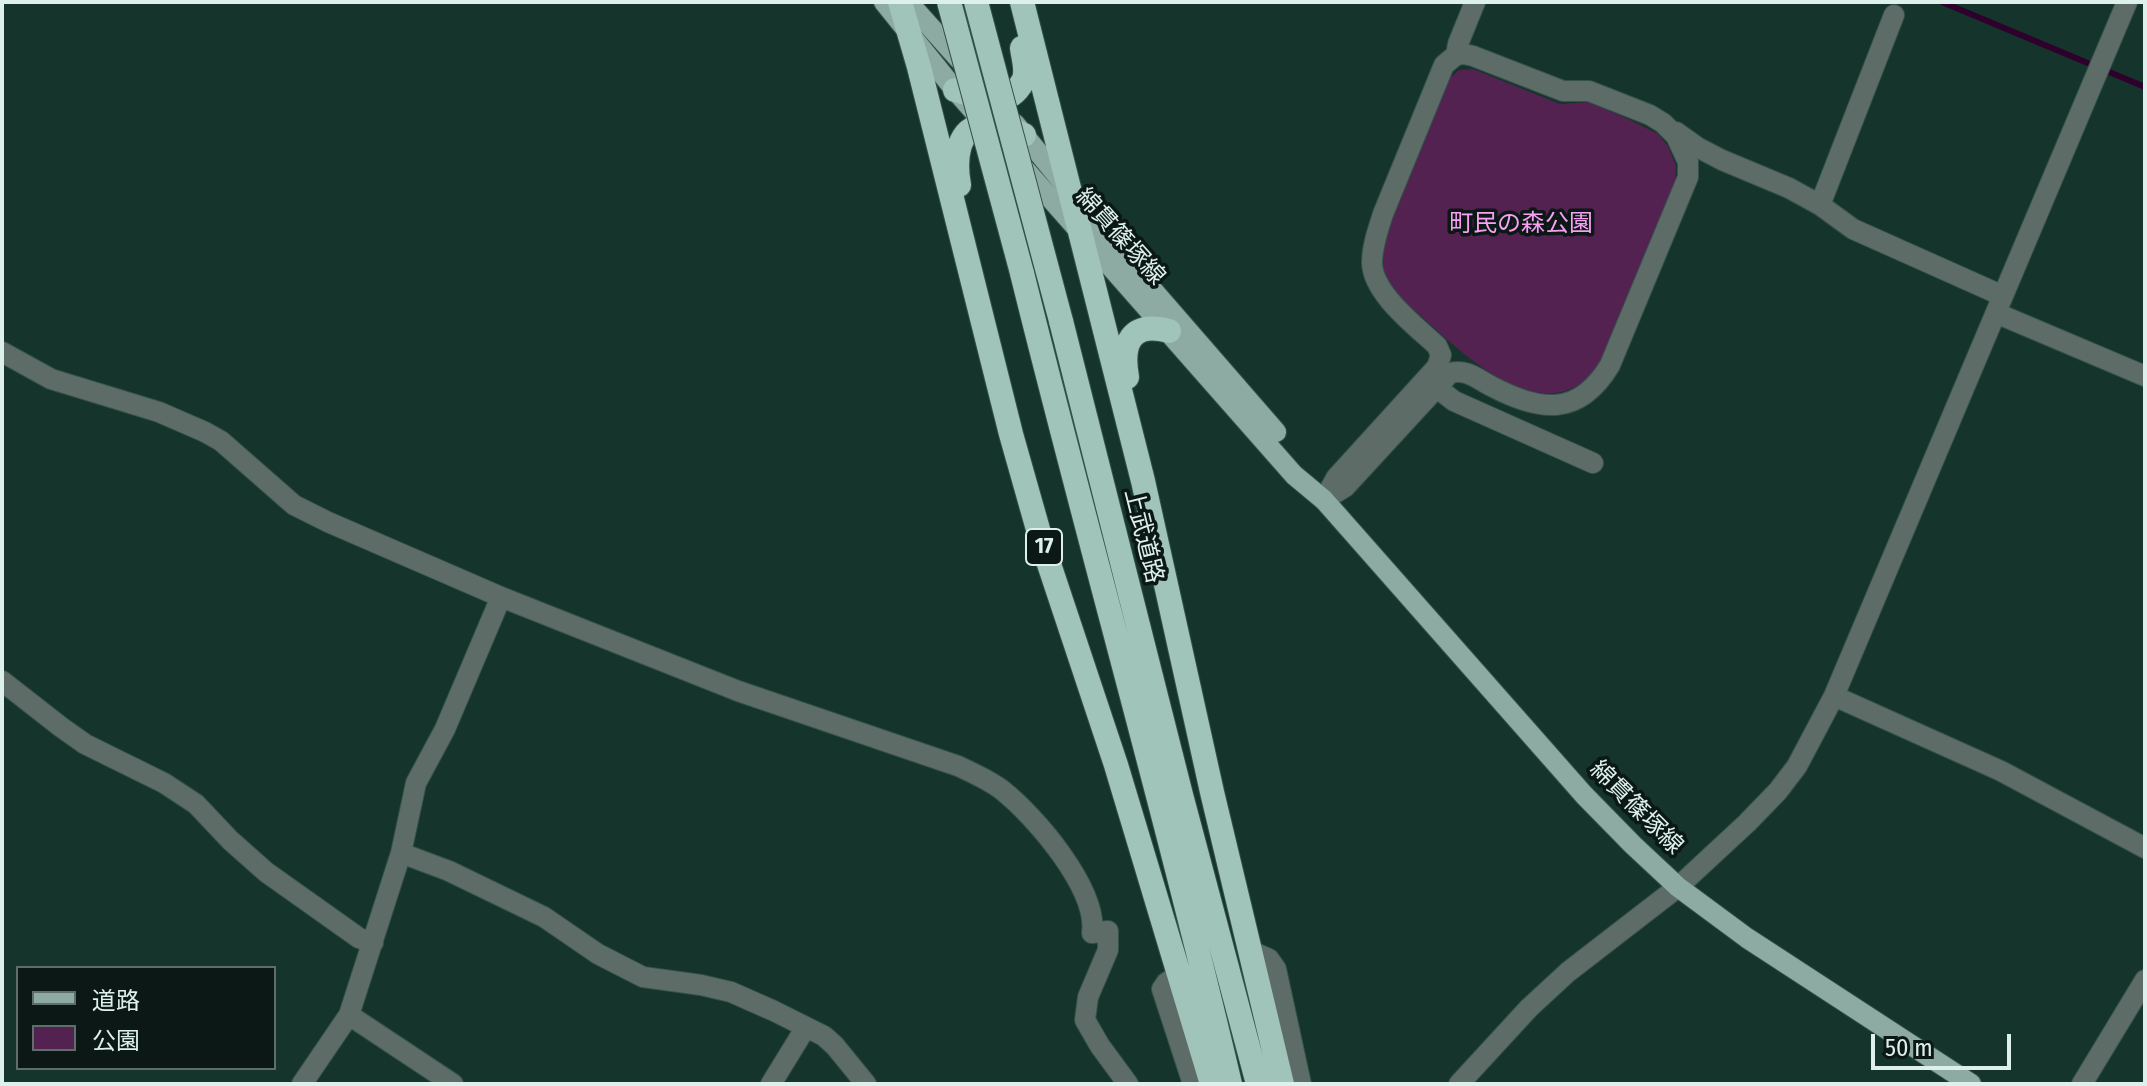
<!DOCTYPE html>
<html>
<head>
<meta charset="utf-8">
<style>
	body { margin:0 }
	#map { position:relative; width:2147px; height:1086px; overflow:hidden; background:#14342c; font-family:"Fira Sans Condensed","Noto Sans JP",sans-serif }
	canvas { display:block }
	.frame { position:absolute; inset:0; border:4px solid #def0eb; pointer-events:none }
	.legend { position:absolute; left:16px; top:966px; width:260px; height:104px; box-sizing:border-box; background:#0b1815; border:2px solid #5f6e6b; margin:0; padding:10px 14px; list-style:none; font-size:24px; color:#def0eb }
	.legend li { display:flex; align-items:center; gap:16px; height:40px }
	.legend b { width:40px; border:2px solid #5f6e6b }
	.scale { position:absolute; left:1871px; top:1034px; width:140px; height:36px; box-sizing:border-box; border:4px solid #def0eb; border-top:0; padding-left:10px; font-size:24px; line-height:28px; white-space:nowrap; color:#def0eb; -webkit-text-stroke:6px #0b1815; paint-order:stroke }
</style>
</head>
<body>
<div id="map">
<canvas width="2147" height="1086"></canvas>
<div class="frame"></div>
<ul class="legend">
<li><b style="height:10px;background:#8eaba3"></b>道路</li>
<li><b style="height:22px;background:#532251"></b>公園</li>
</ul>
<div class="scale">50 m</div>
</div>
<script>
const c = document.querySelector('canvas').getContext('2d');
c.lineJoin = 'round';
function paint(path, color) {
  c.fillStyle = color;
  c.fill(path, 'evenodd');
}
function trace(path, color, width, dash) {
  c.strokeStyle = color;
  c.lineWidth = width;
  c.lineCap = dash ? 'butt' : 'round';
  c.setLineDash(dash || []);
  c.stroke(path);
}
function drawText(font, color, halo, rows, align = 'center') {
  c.font = font + ' "Fira Sans Condensed","Noto Sans JP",sans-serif';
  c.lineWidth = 7;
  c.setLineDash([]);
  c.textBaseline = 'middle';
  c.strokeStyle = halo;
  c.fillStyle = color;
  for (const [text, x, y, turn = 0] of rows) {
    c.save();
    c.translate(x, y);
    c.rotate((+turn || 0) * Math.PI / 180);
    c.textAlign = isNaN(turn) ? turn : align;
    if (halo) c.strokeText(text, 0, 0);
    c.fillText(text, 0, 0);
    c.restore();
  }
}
paint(new Path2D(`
	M1473,69l87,35 29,-2 39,17 30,15 10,12 8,20 -1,17 -76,183c-50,65 -124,-1 -167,-40 -15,-14 -33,-27 -44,-45 -7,-12 -6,-28 -6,-42l66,-159 11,-10z`), '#532251');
trace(new Path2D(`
	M1942,2l203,85`), '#2e012d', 6);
const minor = new Path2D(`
	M1464,54l9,2 90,35h26l61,24 13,8 13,13 12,26v15l-78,188c-31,52 -70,47 -119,21 -15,-8 -24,-17 -41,-13l-105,114 -21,13 12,-22 101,-111 4,-12 -4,-9c-21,-20 -64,-52 -65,-83 0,-17 6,-33 11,-49l61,-149 12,-10z
	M1456,55l2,-11 17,-42
	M1676,132l21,15 25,13 67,28 31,17 33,24 150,67
	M1820,205l74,-190
	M1996,313l149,63
	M2,352l49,27 108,33 46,20 16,9 73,64 34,17 173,75 237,94 220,75c15,7 31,14 44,24 33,26 96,99 90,143l16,-2v19l-20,47 -3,23 15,26 28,38
	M1436,387l18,14 139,62
	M2,681l59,46 24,17 79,39 32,21 34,36 36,32 93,66 14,5
	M1834,696l167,75 144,77
	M401,853l48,18 95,46 54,37 45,23 58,8 30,7 43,19 50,25 11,10 31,38
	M1251,951l18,8 7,10 25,115
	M1178,975l-12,8 -4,6 31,95
	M349,1015l104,69
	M302,1084l47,-69 52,-162 15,-70 29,-54 56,-132
	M771,1084l35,-57
	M1459,1084l70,-76 39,-36 110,-85 69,-64 31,-32 19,-25 37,-70 293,-694
	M2082,1084l63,-104`);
const major = new Path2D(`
	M884,2l71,88 339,385 30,25 260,295 49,50 45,42 69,51 224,146
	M908,2l60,67
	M1015,124l109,133 152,175`);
const highway = new Path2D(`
	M900,2l19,65 92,367 30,106 75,225 96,319
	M1022,2l121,479 69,311 70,292
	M955,90c22,6 50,19 65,-4 3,-5 5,-7 5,-12 1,-8 -2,-18 -3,-26
	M959,185c-4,-22 -4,-60 28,-60 13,0 26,6 37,10
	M1022,273c67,271 144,539 208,811
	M1061,321l120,474 77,289
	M1127,377c-6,-34 4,-56 42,-46`);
trace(minor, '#34524b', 22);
trace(major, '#34524b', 22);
trace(highway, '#34524b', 26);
trace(minor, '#5e6c68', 20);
trace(major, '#8eaba3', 20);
trace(highway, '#a0c4ba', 24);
const highwayBridge = new Path2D(`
	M949,2l73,271
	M976,2l85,319`);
trace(highwayBridge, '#34524b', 26, []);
trace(highwayBridge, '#a0c4ba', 24);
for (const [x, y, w] of [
	[1044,547,36]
]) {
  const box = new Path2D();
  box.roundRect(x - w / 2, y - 18, w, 36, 6);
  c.fillStyle = '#0b1815';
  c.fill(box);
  trace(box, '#def0eb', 2);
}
drawText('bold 22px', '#def0eb', null, [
	["17",1044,547]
]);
drawText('24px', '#f7a0f3', '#0b1815', [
	["町民の森公園",1521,224]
]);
drawText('24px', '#def0eb', '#0b1815', [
	["綿貫篠塚線",1120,237,48],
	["上武道路",1143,536,76],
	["綿貫篠塚線",1636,808,45]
]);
</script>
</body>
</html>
